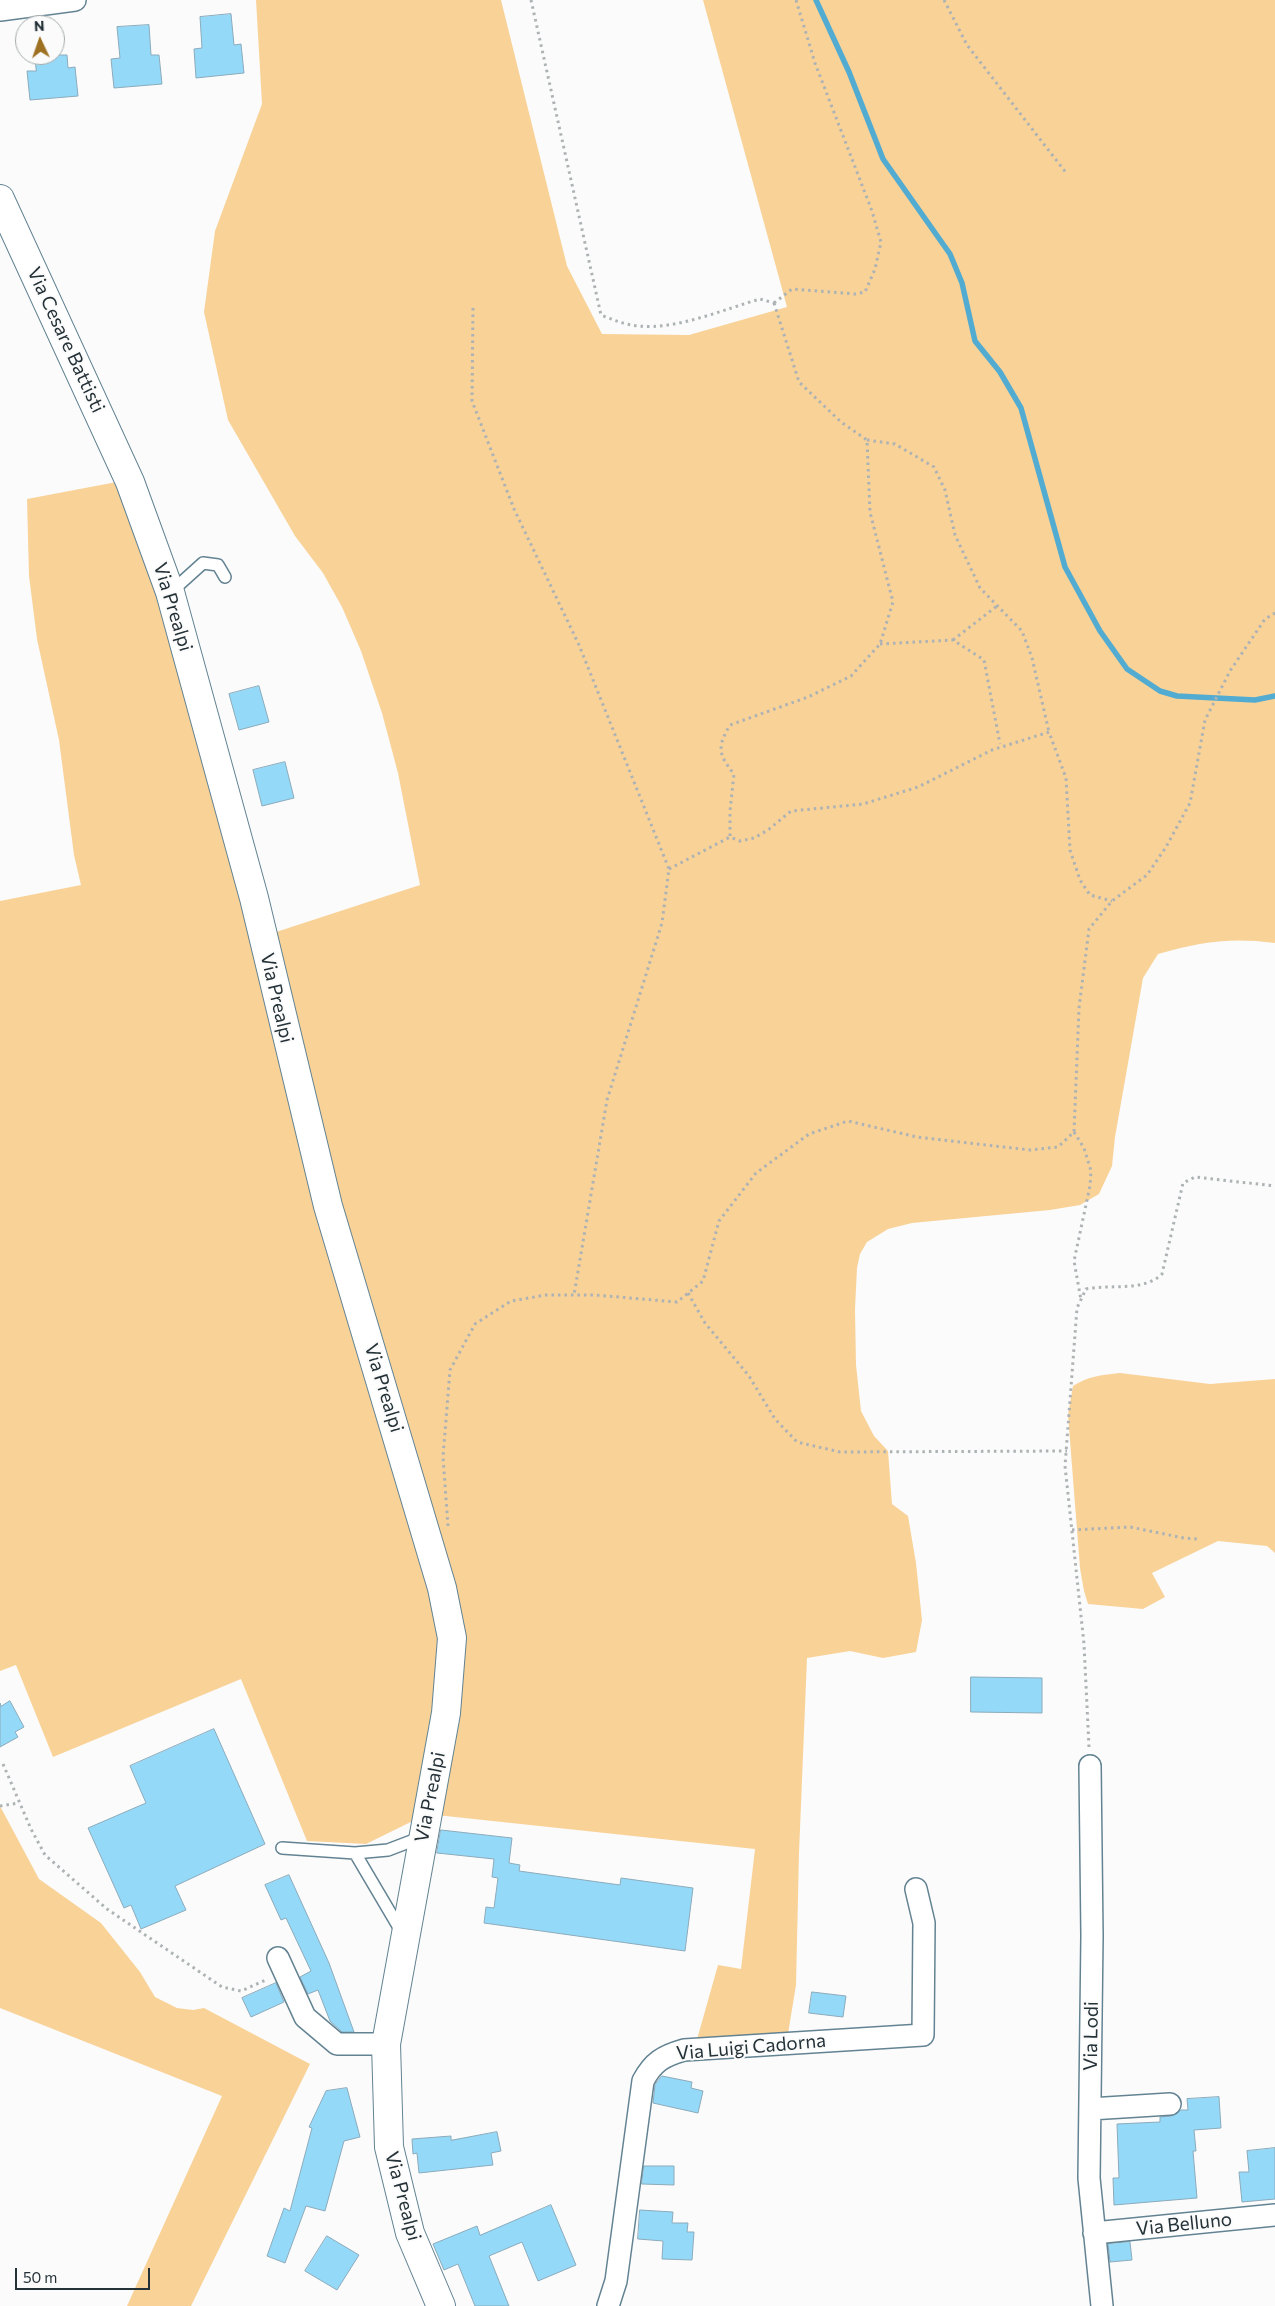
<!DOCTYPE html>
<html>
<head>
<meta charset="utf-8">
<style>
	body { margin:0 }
	#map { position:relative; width:1275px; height:2306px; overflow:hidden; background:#fbfbfb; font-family:Commissioner,sans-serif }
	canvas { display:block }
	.north { position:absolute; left:15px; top:15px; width:50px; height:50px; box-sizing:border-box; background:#fbfbfb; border:1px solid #a5abad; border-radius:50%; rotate:357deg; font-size:14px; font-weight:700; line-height:20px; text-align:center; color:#243238 }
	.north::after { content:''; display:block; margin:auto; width:18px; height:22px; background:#9d7121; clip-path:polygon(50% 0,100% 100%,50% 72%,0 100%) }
	.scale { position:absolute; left:15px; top:2268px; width:135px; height:22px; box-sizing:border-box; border:2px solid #243238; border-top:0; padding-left:6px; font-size:15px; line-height:18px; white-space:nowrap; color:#243238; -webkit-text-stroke:4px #fbfbfb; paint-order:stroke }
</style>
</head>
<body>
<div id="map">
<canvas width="1275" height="2306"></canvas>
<div class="north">N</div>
<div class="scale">50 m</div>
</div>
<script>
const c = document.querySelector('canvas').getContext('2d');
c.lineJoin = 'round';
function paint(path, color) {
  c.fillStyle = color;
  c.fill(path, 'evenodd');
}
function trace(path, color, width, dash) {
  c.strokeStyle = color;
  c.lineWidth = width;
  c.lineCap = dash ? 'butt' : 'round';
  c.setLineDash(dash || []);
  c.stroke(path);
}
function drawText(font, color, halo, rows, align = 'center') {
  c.font = font + ' Commissioner,sans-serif';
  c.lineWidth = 4;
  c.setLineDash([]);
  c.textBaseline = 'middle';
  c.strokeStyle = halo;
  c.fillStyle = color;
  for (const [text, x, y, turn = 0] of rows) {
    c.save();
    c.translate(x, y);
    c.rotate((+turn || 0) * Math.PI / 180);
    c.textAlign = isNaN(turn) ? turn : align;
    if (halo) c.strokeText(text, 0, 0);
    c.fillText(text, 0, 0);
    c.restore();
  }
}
paint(new Path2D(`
	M256,0h245l66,266 35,68 87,1 98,-28 -84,-307h572v943c-46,-6 -74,-1 -117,11l-15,24 -28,159 -3,29 -13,28 -19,11 -30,5 -138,13 -24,6 -21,13 -7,12 -3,14 -2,41 1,56 5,46 13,25 14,15 4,53 16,12 8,47 6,57 -6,32 -33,6 -33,-7 -43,7 -8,195 -3,132 -9,55 -91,3 22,-78 23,4 14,-120 -328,-35 -61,30 -59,-3 -66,-162 -188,78 -37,-92 -16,6v-770l81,-16 -7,-30 -15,-115 -22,-101 -8,-63 -2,-77 95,-18 148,453 150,-49 -22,-112 -16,-60 -21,-62 -19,-44 -19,-34 -28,-37 -67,-116 -24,-108 11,-81 47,-127z
	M1120,1373l90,11 65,-5v174l-8,-7 -49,-5 -66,32 13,24 -22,12 -55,-5 -4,-13 -4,-23 -12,-153 5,-29c15,-10 30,-11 47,-13z
	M0,1806l39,73 62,44 39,49 15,25 22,11 16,2 11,-2 106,56 -119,242h-64l95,-210 -222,-88z`), '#f9d298');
trace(new Path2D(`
	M816,0l33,72 34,87 67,95 12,29 13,58 25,31 21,36 44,159 35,64 27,38 33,22 17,5 78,4 20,-4`), '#52abd1', 5.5);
const building = new Path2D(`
	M231,14l3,31 7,-1 3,29 -48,5 -2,-29 8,-1 -2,-31z
	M149,25l2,30h8l3,29 -48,4 -3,-29 9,-1 -3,-31z
	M35,55h32l1,13 7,-1 3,29 -48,4 -3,-29h9z
	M259,686l10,36 -30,8 -10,-36z
	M285,762l9,36 -32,8 -9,-36z
	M971,1677l71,1v35l-71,-1z
	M10,1701l14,26 -9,5 3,5 -18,10v-44l1,3z
	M214,1729l51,115 -90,42 11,24 -45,19 -10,-24 -7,3 -36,-80 58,-25 -16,-37z
	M441,1830l71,8 -3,25 11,2 -1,6 101,14 1,-7 72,10 -8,63 -201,-28 2,-16 8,1 4,-30 -6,-1 2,-18 -57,-6z
	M289,1875l40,88 25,69h-12l-12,-11 -12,-31 -10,4 -8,-17 11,-6 -25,-53 -5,2 -16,-35z
	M276,1983l8,19 -33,15 -9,-19z
	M812,1992l34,4 -3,21 -34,-4z
	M662,2076l30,6 -1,6 12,3 -5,22 -45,-10 2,-18z
	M347,2088l13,49 -16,4 -19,70 -19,-5 -21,57 -18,-7 17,-48 6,3 22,-83 -3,-1 17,-36z
	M1219,2097l2,31 -27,2 2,21h-3l4,47 -83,7 -1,-27h6l-2,-54 43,-2v-5l11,-1 10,-6h7l-1,-11z
	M497,2132l4,19 -10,2 2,12 -74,8 -2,-20 -4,1 -1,-15 39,-3v4z
	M1275,2148v51l-33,3 -3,-30h10l-2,-21z
	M644,2166h30v19l-32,-1z
	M551,2205l25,60 -38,16 -16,-39 -33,14 20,50h-34l-17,-42 -14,6 -11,-26 44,-18 3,9z
	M640,2210l33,2 -1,11h16l-1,9h7l-2,28 -30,-1 1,-18 -25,-2z
	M327,2236l32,19 -22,35 -32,-19z
	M1130,2242l2,18 -22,2 -2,-18z`);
paint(building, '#95d9f9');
trace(building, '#8babbb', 1);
const lane = new Path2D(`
	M172,591l31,-28 15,2 7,12
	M282,1848l73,5 33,-3 34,-13
	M355,1853l46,78`);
const street = new Path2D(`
	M0,10l75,-10
	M1090,1766l2,170 -3,242 13,128
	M278,1958l27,59 32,27h49
	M1090,2109l80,-5
	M1094,2233l181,-18
	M608,2306l8,-25 27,-200c10,-19 20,-25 41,-31l239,-15 1,-112 -8,-34`);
const secondary = new Path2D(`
	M0,199l130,283 40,110 84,306 74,308 114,382 10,50 -6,75 -60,331 3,103 21,86 31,73`);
trace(lane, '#638392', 14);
trace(street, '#638392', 24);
trace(secondary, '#638392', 30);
trace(new Path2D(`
	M531,0l70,315c13,5 24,10 38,11 37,4 86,-17 121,-27l14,4
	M944,0l23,45 100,129
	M774,303l25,79 42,40 26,18 3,72 23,90 -13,42 -29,32 -43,21 -78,28c-13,22 -12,29 4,49l-4,37v26l10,4 14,-3 14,-8 23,-19 72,-7 55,-17 74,-37 57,-18 17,46 4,72 10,30 10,15 22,6
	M774,303l18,-14 63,5 10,-2 10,-23 6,-27 -9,-31 -57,-148 -19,-63
	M473,308l-1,93 42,108 65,136 90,224 -7,54 -55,177 -33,195
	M867,440l28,4 39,23 11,23 10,45 25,53 42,43 10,27 17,74
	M953,640l44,-34
	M880,644l73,-4 31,20 16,84
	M669,869l61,-32
	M1074,1132l10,16 7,23 -1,15 -16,75 7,39
	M688,1293l17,30 44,53 26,43 22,23 43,10 227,-1
	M448,1526l-5,-69 7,-87 25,-46 36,-23 35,-6h49l82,7 26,-21 16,-60 37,-48 53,-39 39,-13 69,16 113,13 28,-3 16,-15 5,-124 10,-79 23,-28 35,-26 19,-28 24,-44 15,-83 25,-49 35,-52 10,-6
	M1072,1530l58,-3 54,11 13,1
	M1089,1747l-5,-103 -19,-178 12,-158 9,-19c24,-5 58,3 76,-15l21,-91 12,-6 80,9
	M3,1764l28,65 14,26 62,54 115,78 19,4 27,-12
	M0,1806l19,-3`), '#adb2b4', 3, [2.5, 4]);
trace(lane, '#fff', 11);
trace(street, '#fff', 21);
trace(secondary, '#fff', 28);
drawText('19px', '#243238', '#fbfbfb', [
	["Via Cesare Battisti",66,340,65],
	["Via Prealpi",173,607,73],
	["Via Prealpi",277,998,77],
	["Via Prealpi",384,1388,73],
	["Via Prealpi",430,1797,-79],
	["Via Lodi",1091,2036,-89],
	["Via Luigi Cadorna",751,2047,-5],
	["Via Prealpi",403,2196,75],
	["Via Belluno",1184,2224,-6]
]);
</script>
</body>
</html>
